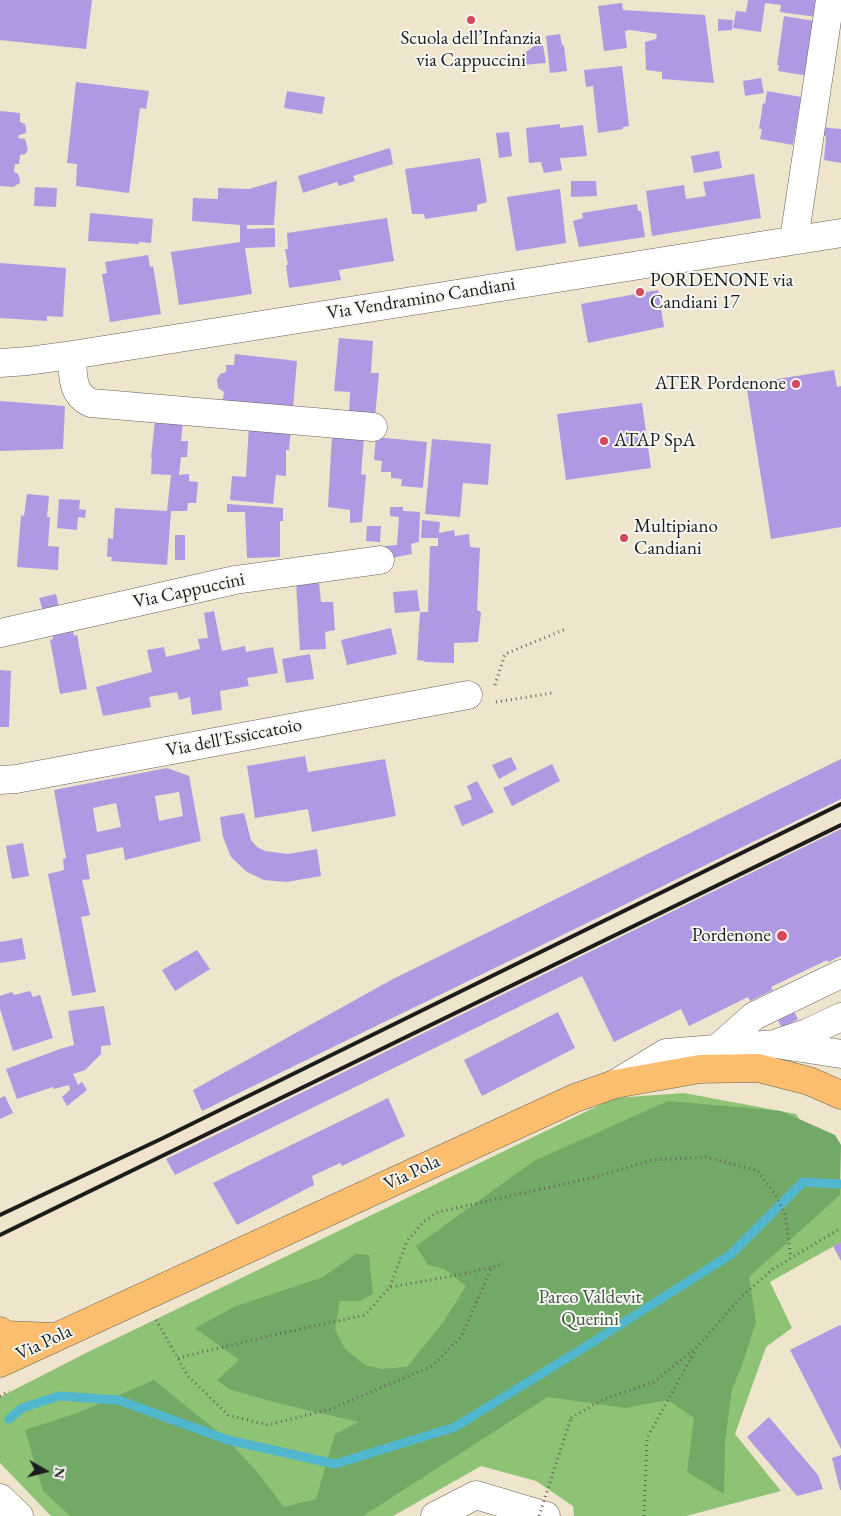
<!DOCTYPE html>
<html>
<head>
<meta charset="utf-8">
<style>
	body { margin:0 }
	#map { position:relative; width:841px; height:1516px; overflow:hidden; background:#efe5cc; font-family:"EB Garamond",serif }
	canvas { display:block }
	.north { position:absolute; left:20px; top:1446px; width:50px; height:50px; -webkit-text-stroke:4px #f6f6f2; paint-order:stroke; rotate:98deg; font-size:14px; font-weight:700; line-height:20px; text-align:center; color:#1c1c1c }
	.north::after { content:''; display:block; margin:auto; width:18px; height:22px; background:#1c1c1c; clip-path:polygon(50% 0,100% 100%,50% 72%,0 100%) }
</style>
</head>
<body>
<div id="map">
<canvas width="841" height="1516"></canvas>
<div class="north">N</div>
</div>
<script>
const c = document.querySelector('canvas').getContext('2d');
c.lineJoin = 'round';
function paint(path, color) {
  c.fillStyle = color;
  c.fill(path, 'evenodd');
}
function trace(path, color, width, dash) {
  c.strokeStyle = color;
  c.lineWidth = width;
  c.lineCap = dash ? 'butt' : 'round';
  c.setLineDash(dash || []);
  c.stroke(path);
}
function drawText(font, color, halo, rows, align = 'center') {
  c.font = font + ' "EB Garamond",serif';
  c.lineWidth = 4;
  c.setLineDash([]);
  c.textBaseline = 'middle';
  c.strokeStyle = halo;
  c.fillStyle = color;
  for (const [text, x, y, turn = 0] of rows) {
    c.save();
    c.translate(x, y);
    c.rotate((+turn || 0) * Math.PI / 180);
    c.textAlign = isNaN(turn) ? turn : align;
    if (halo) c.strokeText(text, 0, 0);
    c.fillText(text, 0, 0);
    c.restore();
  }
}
paint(new Path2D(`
	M684,1093l112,21 45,67v61l-71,40 22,46 -26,19 -31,87 46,57 -95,25h-112l-1,-10 -37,-25 -55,-15 -88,50h-342l-51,-53v-66l88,-45 526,-254z`), '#8ec376');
paint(new Path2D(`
	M668,1101l113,10 54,24 6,10 -1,50 -91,82 7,45 -15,46 -9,21 -7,52 -1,53 -37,-22 7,-54 -26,-18 -43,8 -77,-11 -185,119h-293l-27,-25 -18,-61 52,-17 77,-33 74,60 29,32 27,35 32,-8 19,-65 24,-12 -82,-19 -48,-14 -12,-9 22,-20 -44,-32 41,-22 87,-29 33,-23 13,1 4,39 -13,7h-20l-5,28 10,20 20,16 16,4 26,-2 37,-46 22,-35 -22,-17 -16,-4 -12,-19 118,-85z`), '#72a967');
trace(new Path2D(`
	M9,1419l13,-11 37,-12 59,4 110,40 107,24 120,-37 133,-82 142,-90 73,-73 38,2`), '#51b7cf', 9);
paint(new Path2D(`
	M0,0h92l-6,49 -86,-9z
	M748,0h71l-3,17 -36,-5 1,-7 -16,-2 -4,29 -28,-4 3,-17 10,1z
	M622,3l1,7 82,5 9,68 -52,-4v-7l-16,-2 -1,-28 11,-3 1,-5 -27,-4 -5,1 2,17 -23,3 -6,-45z
	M784,16l30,5 -5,55 -31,-5 1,-6h-2z
	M718,19l15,1 -1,10 -14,1z
	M560,34l2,11 2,1 3,25 -17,2 -4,-37z
	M542,40l4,23 -23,2v3l-5,1 -1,-9 6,-1 -1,-4z
	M622,66l7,60 -6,1v2l-25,4 -5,-47 -7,1 -2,-17z
	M761,78l3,15 -19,3 -2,-15z
	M76,82l73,9 -3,18 -6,-1 -11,85 -53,-7 1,-22 -10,-1z
	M287,91l38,6 -3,17 -38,-6z
	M767,91l34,6 -8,48 -33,-6 2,-10h-3l4,-26 2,1z
	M0,111l20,2v9l5,2 1,4v5l-7,2 -1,3 7,1 3,11 -3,4 -5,1 -1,9h-4l-1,8 4,2 2,6v3l-7,4 -13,-1z
	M560,124v4l23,-3 4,31 -27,2 2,12 -18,3 -3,-11 -12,1 -3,-35z
	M820,127l21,2v34l-17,-3 2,-24 -7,-1z
	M509,132l3,24 -13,2 -3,-25z
	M390,148l3,16 -40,12 2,5 -16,5 -2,-4 -34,11 -5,-17z
	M719,151l3,17 -28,5 -3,-17z
	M480,158l7,44 -10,3v6l-52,8 -1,-5h-12l-7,-45z
	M754,174l7,44 -109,18 -6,-45 38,-6 2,14 20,-3 -3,-14z
	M277,181l-3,44h-27v4l28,-1v19l-30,1 7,46 -73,11 -8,-53 69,-10v-17l-48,-4 1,-23 25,1v-11l31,1z
	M571,181h25l1,15 -26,1z
	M35,187l22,1 -1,19 -22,-1z
	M560,189l6,54 -50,8 -9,-54z
	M637,204l1,7h3l4,26 -66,10 -6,-26 10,-3 -1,-5z
	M90,213l63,6 -2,24 -12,-1v2l-51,-3z
	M387,218l7,43 -55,9 2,10 -52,8 -3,-23h2l-3,-16h3l-1,-16z
	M148,255l2,12 3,-1 8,48 -51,8 -8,-48 5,-1 -2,-11z
	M0,263l66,5 -3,49 -16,-1v5l-47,-3z
	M658,290l6,37 -76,16 -7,-39z
	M339,338l34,3 -2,32h8l-4,45 -26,-2 1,-24 -16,-1z
	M235,354l62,7 -4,47 -71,-2 2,-14 -6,-4 -1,-8 3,-6 6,-2v-7h8z
	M834,370l3,17 4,-1v141l-70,12 -25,-155z
	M0,401l65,5 -2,43 -63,2z
	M642,403l9,65 -85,12 -9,-66z
	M155,421l28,1 -2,19h7l-1,16h-6l-2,18 10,-1v7l9,1 -2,21h-8l-1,8h-16l-4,54 -56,-4 1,-4h-5l1,-19 5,1 2,-31 52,3 4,-36 -20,-1 1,-16h-1z
	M249,424l42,4 -2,22h-3v26l-10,-1 -3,29 -43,-4 2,-24 14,1z
	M332,435l32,3 -3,36 5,1 -4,47 -12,1v-13l-22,-3z
	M376,437l51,5 -4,46 -22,-2 1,-7 -11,-1v-6h-10l1,-11 -8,-1z
	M432,439l59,5 -3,41 -25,-2 -3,34 -35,-3z
	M27,494l22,2 -2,21h3l-2,29 11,1 -1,23 -41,-3 4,-52 3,1z
	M59,499l21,1 -1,9 7,1 -1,8 -7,-1 -1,13 -20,-2z
	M227,504l56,4v13h-3v36l-33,1 -2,-46h-18z
	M390,507h13v4l17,1 -1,30 -8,2 1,10 -26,5 -1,-13 12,-1 2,-28 -9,-1z
	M422,520l18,2 -1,11 15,-3 1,6 14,-2 1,13 10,1 -3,62 4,2 -3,30 -24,1v20l-30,-1 1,-1 -8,-1 3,-48h8l2,-66h8v-8h-17z
	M367,526h14l-1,16 -14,-1z
	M175,535h10v25h-10z
	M296,582h23l2,20h12l2,28 -10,2 1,17 -26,1z
	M417,590l3,21 -25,2 -2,-21z
	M56,594l3,13 -16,4 -4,-13z
	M214,611l8,40 23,-5 1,6 27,-5 5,26 -31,5 2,8 -29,5 2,19 -30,5 -2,-18 -11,3 -2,-8 -28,5 2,10 -48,9 -7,-29 56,-15 -5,-22 17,-3 2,10 34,-8 -2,-10 10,-1 -4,-25z
	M72,627l2,9 3,-1 10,54 -27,5 -10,-54 3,-1 -1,-7z
	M391,628l6,26 -50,11 -6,-25z
	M310,654l4,25 -28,4 -4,-24z
	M0,670l11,1 -2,56h-9z
	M305,756l3,16 77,-13 11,57 -84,16 -4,-23 -53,9 -8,-52z
	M511,757l6,12 -18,10 -7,-14z
	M841,759v40l-639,312 -9,-21 200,-111z
	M552,764l8,17 -48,25 -9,-18z
	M167,768l22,8 12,65 -76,19 -2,-13 -37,8 4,24 -8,1 8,35 -9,2 15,75 -24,4 -24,-122 16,-4 -1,-11 3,-1 -12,-68zM179,792l4,24 -24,5 -4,-25zM116,803l5,24 -24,5 -4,-24z
	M477,781l17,31 -32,14 -8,-20 18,-7 -5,-13z
	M244,813l7,27 6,7 8,4 23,3 29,-5 4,27 -34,6 -23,-2 -17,-8 -16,-15 -8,-20 -3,-20z
	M841,829v127l-13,6 -1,-2 -56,27 2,3 -23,11 -2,-4 -59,29 -8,-17 -67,33 -32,-66 -407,199 -9,-16z
	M23,843l6,33 -17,3 -6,-33z
	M22,938l4,21 -26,4v-21z
	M197,950l13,19 -35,22 -13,-21z
	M30,991l3,6 7,-2 13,43 -40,13 -13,-42v-13l12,-4 2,3z
	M104,1006l7,39 -10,1v8l-16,16 -12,4 5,11 4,-3 5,8 -20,16 -5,-9 8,-7 -1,-5 -15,4 -1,-2 -36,12 -11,-30 54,-20 14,-4 -6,-34z
	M793,1010l5,9 -16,9 -5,-10z
	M558,1012l17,36 -93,48 -18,-36z
	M5,1096l8,17 -13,6v-21z
	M388,1098l17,38 -63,30 -2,-3 -28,13 2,9 -77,40 -24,-42z
	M841,1242v19l-8,-15z
	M840,1325l1,1v123l-51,-99z
	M769,1417l49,58 5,14 -26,7 -50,-59z
	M841,1455v35h-1l-8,-32z`), '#b099e2');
const minor = new Path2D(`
	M794,240l36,-240
	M72,355c1,20 -1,39 19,48l282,24
	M0,363l28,-2 44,-6 769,-122
	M0,633l235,-53 145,-20
	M0,780l16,-1 452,-84
	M780,1042l27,-9 34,-16
	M718,1048l36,-32 87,-42
	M615,1084l51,-31 110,-9 65,10
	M0,1498l19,18
	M435,1516l41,-21 70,21`);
const major = new Path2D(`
	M0,1331l6,4 47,2
	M0,1363l575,-265 40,-14 85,-15 58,-1 51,13 32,14`);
trace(minor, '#66625a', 29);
trace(major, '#66625a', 29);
trace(new Path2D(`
	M495,685l10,-31 61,-25
	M496,702l56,-9
	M391,1287l72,-13 41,-10
	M156,1320l32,56 40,39 40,10 63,-16 101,-43 29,-29 31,-70
	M178,1358l91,-22 96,-21 25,-28 17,-46 16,-19 15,-10 153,-34 62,-18 53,-3 52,14 17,23 10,20 6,44
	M0,1396l9,-5
	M571,1418l33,-19 50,-17 43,-35 44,-50 32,-28 68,-41
	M644,1516l3,-78 49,-89`), '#66625a', 3, [1, 4]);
trace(minor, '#fff', 28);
trace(major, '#fbbd6e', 28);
trace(new Path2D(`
	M0,1215l161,-76 680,-335
	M0,1235l841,-410`), '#1c1c1c', 4);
trace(new Path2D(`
	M539,1516l32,-98`), '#66625a', 3, [1, 4]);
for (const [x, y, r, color] of [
	[471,20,5,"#d1495b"],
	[640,292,5,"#d1495b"],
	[796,384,5,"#d1495b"],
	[604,441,5,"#d1495b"],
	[624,538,5,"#d1495b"],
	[782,936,6,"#d1495b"]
]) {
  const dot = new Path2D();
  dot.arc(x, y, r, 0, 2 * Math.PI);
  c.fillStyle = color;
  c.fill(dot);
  trace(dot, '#f6f6f2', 2);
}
drawText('19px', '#1c1c1c', '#f6f6f2', [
	["Scuola dell’Infanzia",471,39,"center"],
	["via Cappuccini",471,61,"center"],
	["PORDENONE via",650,281],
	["Candiani 17",650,303],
	["ATER Pordenone",786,384,"right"],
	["ATAP SpA",614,441],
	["Multipiano",634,527],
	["Candiani",634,549],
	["Pordenone",771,936,"right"]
], 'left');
drawText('19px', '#1c1c1c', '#f6f6f2', [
	["Via Vendramino Candiani",421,299,-9],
	["Via Cappuccini",189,591,-12],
	["Via dell'Essiccatoio",234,738,-11],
	["Via Pola",412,1173,-25],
	["Via Pola",44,1343,-25]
]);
drawText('19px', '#44563c', '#f6f6f2', [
	["Parco Valdevit",590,1298],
	["Querini",590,1320]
]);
</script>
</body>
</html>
